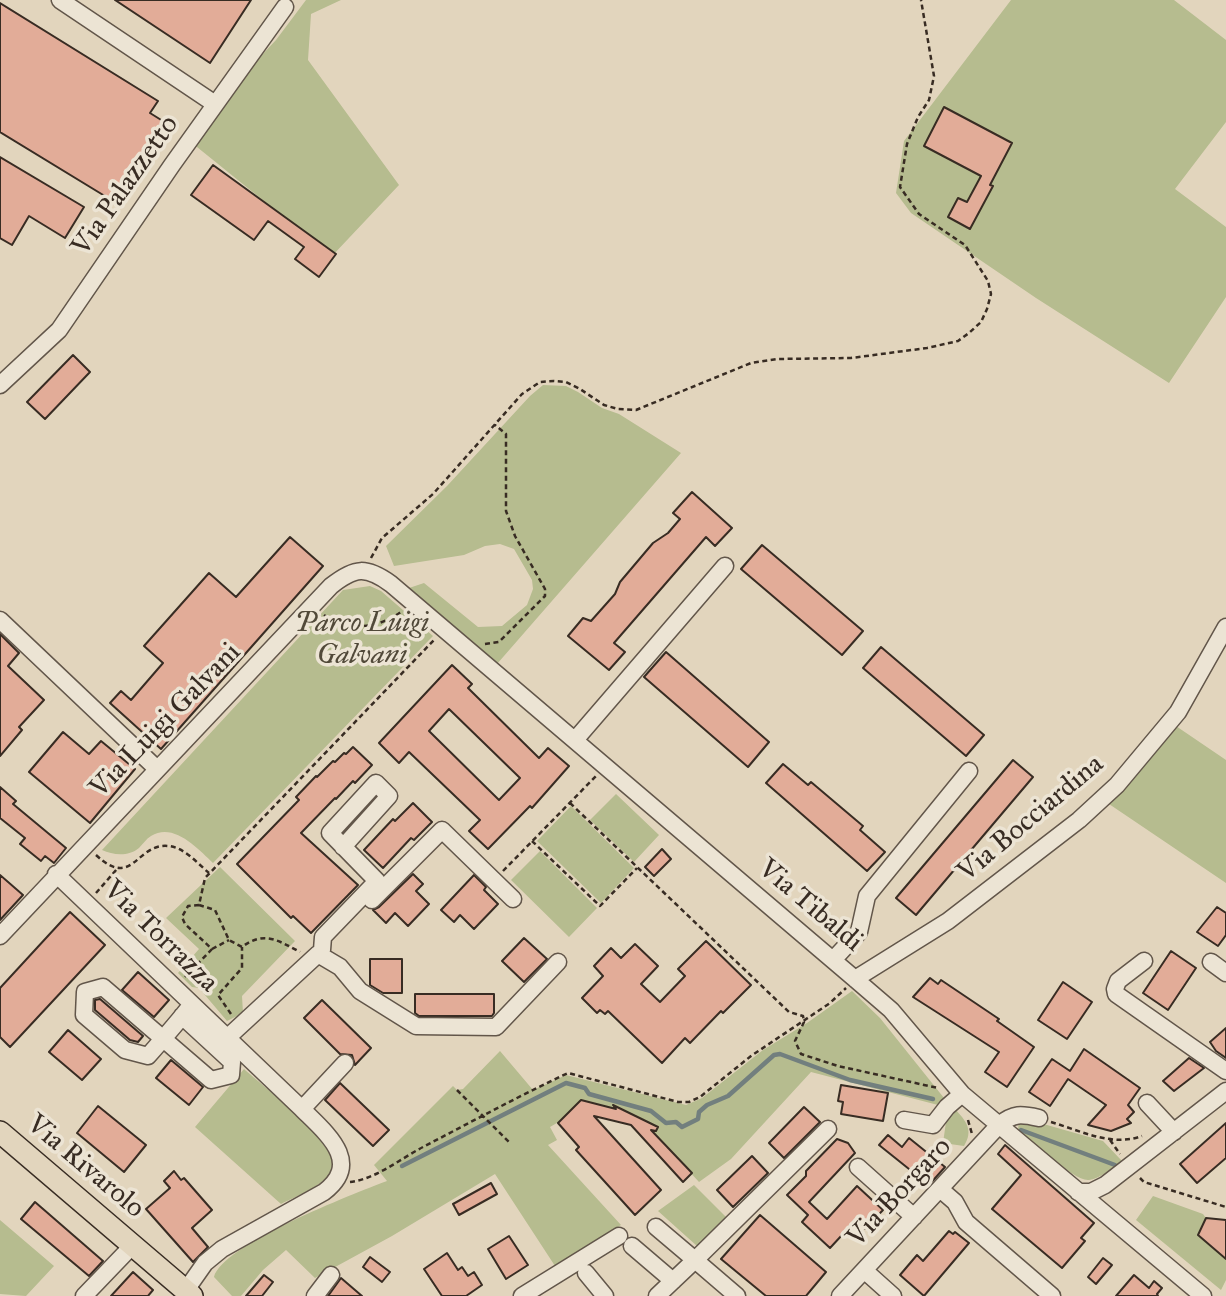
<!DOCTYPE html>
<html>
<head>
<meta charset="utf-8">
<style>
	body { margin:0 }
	canvas { display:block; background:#e2d5bd }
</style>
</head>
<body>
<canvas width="1226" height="1296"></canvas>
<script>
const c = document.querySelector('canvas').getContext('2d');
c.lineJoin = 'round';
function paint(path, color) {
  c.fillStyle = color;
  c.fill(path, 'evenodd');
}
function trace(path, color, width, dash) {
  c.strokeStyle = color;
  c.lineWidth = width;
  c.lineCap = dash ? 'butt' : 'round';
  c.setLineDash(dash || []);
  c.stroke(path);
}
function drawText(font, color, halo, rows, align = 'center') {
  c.font = font + ' "IM FELL Great Primer",serif';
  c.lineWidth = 7;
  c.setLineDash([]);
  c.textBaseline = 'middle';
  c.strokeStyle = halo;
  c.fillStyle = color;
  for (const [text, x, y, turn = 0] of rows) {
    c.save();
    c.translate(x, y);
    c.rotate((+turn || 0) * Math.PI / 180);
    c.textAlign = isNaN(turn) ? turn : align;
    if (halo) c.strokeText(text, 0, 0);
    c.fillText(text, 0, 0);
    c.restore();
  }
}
paint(new Path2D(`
	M306,0h35l-30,14 -3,46 91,125 -67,71 -140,-113 38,-54 46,-49z
	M1011,0h163l52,40v82l-51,67 51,38v70l-57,86 -133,-85 -125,-85 -15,-20 8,-52z
	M543,385l23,1 12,6 24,16 17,6 62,39 -184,211 -88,-76 15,-5 54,44 24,-1 25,-21 6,-16 -1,-9 -18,-31 -14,-5 -15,2 -21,9 -70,11 -8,-20 61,-60 83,-90z
	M370,586l11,5 52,45 -220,227c-15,-14 -39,-41 -62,-27 -5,3 -8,8 -12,12 -11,9 -26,7 -37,2l241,-260z
	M1173,724l53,36v123l-117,-79z
	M616,794l43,41 -25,27 -44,-42z
	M571,806l63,62 -33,35 -64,-62z
	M540,851l57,57 -28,29 -58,-57z
	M220,867l75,74 -53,55 1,17 -16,8 -28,-33 -7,-1 -14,-14 21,-24 -33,-31z
	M852,991l28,27 64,80 -6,7 -127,-33 -80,87 -32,23 -59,-64 -12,-6 -47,-12 -19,20 -12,7 7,13 -9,5 73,80 -66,41 -60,-92 -103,62 -77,42 -29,-28 -23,20 -22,26h-9l-18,-19c9,-33 139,-83 173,-96l-13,-16 79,-79 4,4 6,-1 37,-38 33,39 33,-15 120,30 16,-7 61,-48 44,-27z
	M244,1069c18,16 94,76 89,98 -3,16 -38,30 -52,37l-86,-77z
	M955,1109c11,12 19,21 9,37l-21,-3 3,-21z
	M1026,1119l77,22 19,20c-10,7 -21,17 -33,19 -15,2 -57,-40 -71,-51l1,-7z
	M694,1185l33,33 -30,28 -39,-35z
	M1153,1196l50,18 3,4 -8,17 28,24v21l-5,10 -85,-70z
	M0,1220l54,46 -28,30 -26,-2z`), '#b6bc8f');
trace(new Path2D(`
	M1021,1130l94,35
	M402,1166l164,-83 19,5 4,6 62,17 15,12 10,-1 6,5 16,-8 1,-7 8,-7 21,-9 46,-41 6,-1 70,26 83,19`), '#727f7e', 4.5);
const building = new Path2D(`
	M115,0h136l-41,63z
	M0,3l158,98 -8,12 16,10 -11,18 -4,-2 -38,62 -113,-69z
	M944,107l68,36 -22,42 3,1 -23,43 -22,-12 10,-19 9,4 14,-26 -57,-30z
	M0,157l84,50 -19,31 -36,-22 -17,29 -12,-7z
	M213,165l123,89 -17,23 -24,-18 9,-12 -36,-26 -14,19 -63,-45z
	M73,355l17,17 -45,47 -18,-17z
	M692,492l40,36 -17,18 -9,-9 -92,106 11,9 -16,18 -41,-34 15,-18 8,3 24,-27 5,-12 33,-39 15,-10 12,-14 -7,-6z
	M290,537l33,29 -162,183 -51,-46 11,-12 10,9 32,-37 -19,-17 65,-73 27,24z
	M762,545l101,86 -21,24 -101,-86z
	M0,634l19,19 -11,13 36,34 -25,27 3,3 -22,26z
	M881,647l103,88 -18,21 -103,-88z
	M666,652l103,90 -21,25 -104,-90z
	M452,665l20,19 -4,4 71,70 9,-10 21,18 -37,42 -2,-2 -42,43 -19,-18 11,-11 -71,-68 -10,11 -20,-20zM449,709l71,69 -21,22 -70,-69z
	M63,732l26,22 12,-13 34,28 -45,54 -61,-51z
	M353,747l19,18 -17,18 -2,-2 -17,18 -1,-1 -34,35 57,52 -47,48 -18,-17 -2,2 -54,-54 62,-64 -3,-3 20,-21 1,1 16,-16 2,1 9,-9 2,1z
	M1013,760l20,17 -117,138 -20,-17z
	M783,764l25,21 3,-3 52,44 -3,4 25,22 -18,19 -101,-88z
	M0,787l16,14 -3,3 53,44 -12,15 -9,-7 -4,5 -21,-17 5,-6 -25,-20z
	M413,803l19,19 -18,18 -3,-2 -28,30 -19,-18 29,-31 2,2z
	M662,849l9,10 -17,17 -9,-9z
	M413,874l10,10 -7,7 13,13 -21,22 -13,-13 -9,10 -13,-13 6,-3z
	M0,875l23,20 -23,25z
	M474,875l12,12 -2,3 14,14 -24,25 -14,-14 -6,7 -13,-12z
	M1217,907l9,6v22l-8,11 -21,-14z
	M70,912l35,33 -95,102 -10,-10v-49z
	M524,938l23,21 -23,23 -22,-21z
	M706,941l45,44 -28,28 -2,-2 -31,32 -5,-5 -23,25 -54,-52 -3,3 -5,-4 -3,3 -15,-15 21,-22 -9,-10 17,-18 10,10 14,-14 23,22 -17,18 19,18 25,-26 -7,-7z
	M1171,951l25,17 -28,42 -25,-17z
	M370,959h32v34h-19l-13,-8z
	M138,972l31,28 -15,17 -32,-27z
	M930,978l8,6 3,-4 58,39 -2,2 37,26 -27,40 -22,-15 14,-20 -86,-55z
	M1063,982l29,20 -25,37 -29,-19z
	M415,994h79v19l-2,3h-73l-4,-3z
	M100,999l43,37 -5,6 -8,-2 -35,-30v-10z
	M322,1000l49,48 -16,17 -3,-10 -12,-1 -36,-36z
	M1226,1028v30l-10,-7 -6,-9z
	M68,1030l33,29 -19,21 -33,-28z
	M1084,1049l56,39 -12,17 6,7 -7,7 4,4 -20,8 -23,-6 18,-20 -38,-26 -18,27 -21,-14 23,-33 18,12z
	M1189,1058l15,10 -30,23 -11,-10z
	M171,1060l32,27 -14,18 -33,-27z
	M340,1083l49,47 -16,16 -48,-46z
	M841,1085l47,8 -5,28 -42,-7 2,-12 -5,-1z
	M581,1100l35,9 -3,-4 45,22 -2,4 -5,-1 41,43 -9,9 -52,-57 -37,-9 67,74 -26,25 -59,-65 3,-3 -21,-24z
	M98,1106l48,39 -22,27 -47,-39z
	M804,1107l16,15 -36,36 -15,-15z
	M1226,1123v35l-29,25 -17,-19z
	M888,1135l14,12 7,-9 36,29 -16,18 -50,-40z
	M837,1139l11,4 7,10 -46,49 18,17 30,-33 26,24 -18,19 -10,-8 -25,27 -28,-26 6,-7 -21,-20 19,-19v-5z
	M1005,1145l89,78 -13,15 4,3 -23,27 -70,-59 29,-34 -23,-21z
	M752,1156l16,17 -35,34 -16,-17z
	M174,1171l7,9 3,-2 28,32 -20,18 16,19 -15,15 -47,-53 24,-21 -6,-7z
	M491,1183l6,11 -38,21 -6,-11z
	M35,1202l68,59 -14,15 -68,-57z
	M760,1215l66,57 -20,24h-40l-45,-37z
	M1206,1218l20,2v39l-28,-24z
	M949,1231l4,3 2,-2 14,11 -45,53 -24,-21 17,-20 6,6z
	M509,1236l19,29 -22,14 -18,-30z
	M447,1253l11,17 4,-3 6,9 6,-4 8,13 -16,11h-24l-18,-27z
	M370,1257l20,15 -8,10 -19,-15z
	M1103,1258l9,7 -16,19 -8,-7z
	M133,1272l20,18 -5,6h-37z
	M264,1275l9,7 -11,14h-16z
	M1134,1275l15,13 5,-7 8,7 -5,6 1,2h-42z
	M341,1278l21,18h-34z`);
paint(building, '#e2ac98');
trace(building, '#382c23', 2);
const minor = new Path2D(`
	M60,0l155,104
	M0,385l59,-55 113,-165 113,-158
	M0,620l156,148
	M575,740l150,-174
	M56,874l246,235c24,24 61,53 22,83l-102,57 -17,14 -19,27
	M372,900l70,-70 71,69
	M0,936l331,-350c24,-19 35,-20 60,-2l464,395 36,31 71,84 241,202
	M322,950l1,-13 54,-56 -47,-48 46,-50 13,13 -46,51
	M833,960l26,-28 8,-36 102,-125
	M1144,961l-26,20 -3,8 1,5 110,77
	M1211,962l15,11
	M855,979l93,-58 131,-101 38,-35 61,-73 48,-85
	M182,1016l50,46 -1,13 -20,5 -108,-93 -18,5 -1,23 41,35 23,6c15,-17 30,-34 44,-52
	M227,1038l91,-84 22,13 20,24 56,35 80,1 62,-65
	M1147,1103l27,29
	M302,1109l43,-46
	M904,1120l29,5 14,-18 15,-13
	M858,1167l56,50
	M940,1189l15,13 11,20 86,74
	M1078,1192h13l14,-7 121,-94
	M656,1227l39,33 -38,36
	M632,1246l41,35
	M864,1270l29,26
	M586,1273l19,23
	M84,1296l49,-51
	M315,1296l16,-21
	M522,1296l97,-60
	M737,1296l-42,-36 133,-131
	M840,1296l159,-171c15,-12 22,-11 40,-7`);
const major = new Path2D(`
	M0,1132l192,164`);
trace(minor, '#62564a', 19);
trace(major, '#382c23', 24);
trace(new Path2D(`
	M371,558l11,-20 51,-44 89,-100 18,-12 14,-1 12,1 14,7 24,16 14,4 18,1 115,-47 26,-4 74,-1 76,-10 31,-7 11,-8 12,-11 6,-13 4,-15 -3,-13 -23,-36 -46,-31 -19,-27 7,-43 11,-27 11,-17 5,-24 -13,-76
	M324,615c23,18 56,13 78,-4
	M485,644l14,-2 46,-46v-7l-30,-53 -9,-25v-77l-11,-9
	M570,803l219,209 14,4 1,6 -9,19 6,13 37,12 100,22
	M532,841l68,65 37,-38
	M96,855c37,35 40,-12 72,-9 16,1 29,17 41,27
	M503,871l93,-95
	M96,893l21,-24
	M199,905l16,5 14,30 13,7c22,-17 37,-6 58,5
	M212,949l17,-9
	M185,977l27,-28 -27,-25 -3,-7 6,-11 11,-1 6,-27 230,-239
	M231,1014l-13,-19 24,-27v-21
	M457,1090l53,53
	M968,1120l4,14
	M1051,1122c30,9 61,25 91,14
	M1110,1140l10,14
	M1140,1178l4,4 82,25
	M350,1182c26,-3 50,-23 73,-35 48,-25 96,-51 145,-74l110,29h11l11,-5 51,-41 79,-53 16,-15`), '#382c23', 2.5, [5, 3.5]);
trace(minor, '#ece4d4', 16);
trace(major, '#e2d5bd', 21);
drawText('28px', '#382c23', '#ece4d4', [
	["Via Palazzetto",126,186,-55],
	["Via Luigi Galvani",166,721,-46],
	["Via Bocciardina",1031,819,-40],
	["Via Tibaldi",810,906,40],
	["Via Torrazza",160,937,44],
	["Via Rivarolo",85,1167,40],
	["Via Borgaro",900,1193,-47]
]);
drawText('italic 28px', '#514939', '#ece4d4', [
	["Parco Luigi",362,624],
	["Galvani",362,656]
]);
</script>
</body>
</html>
